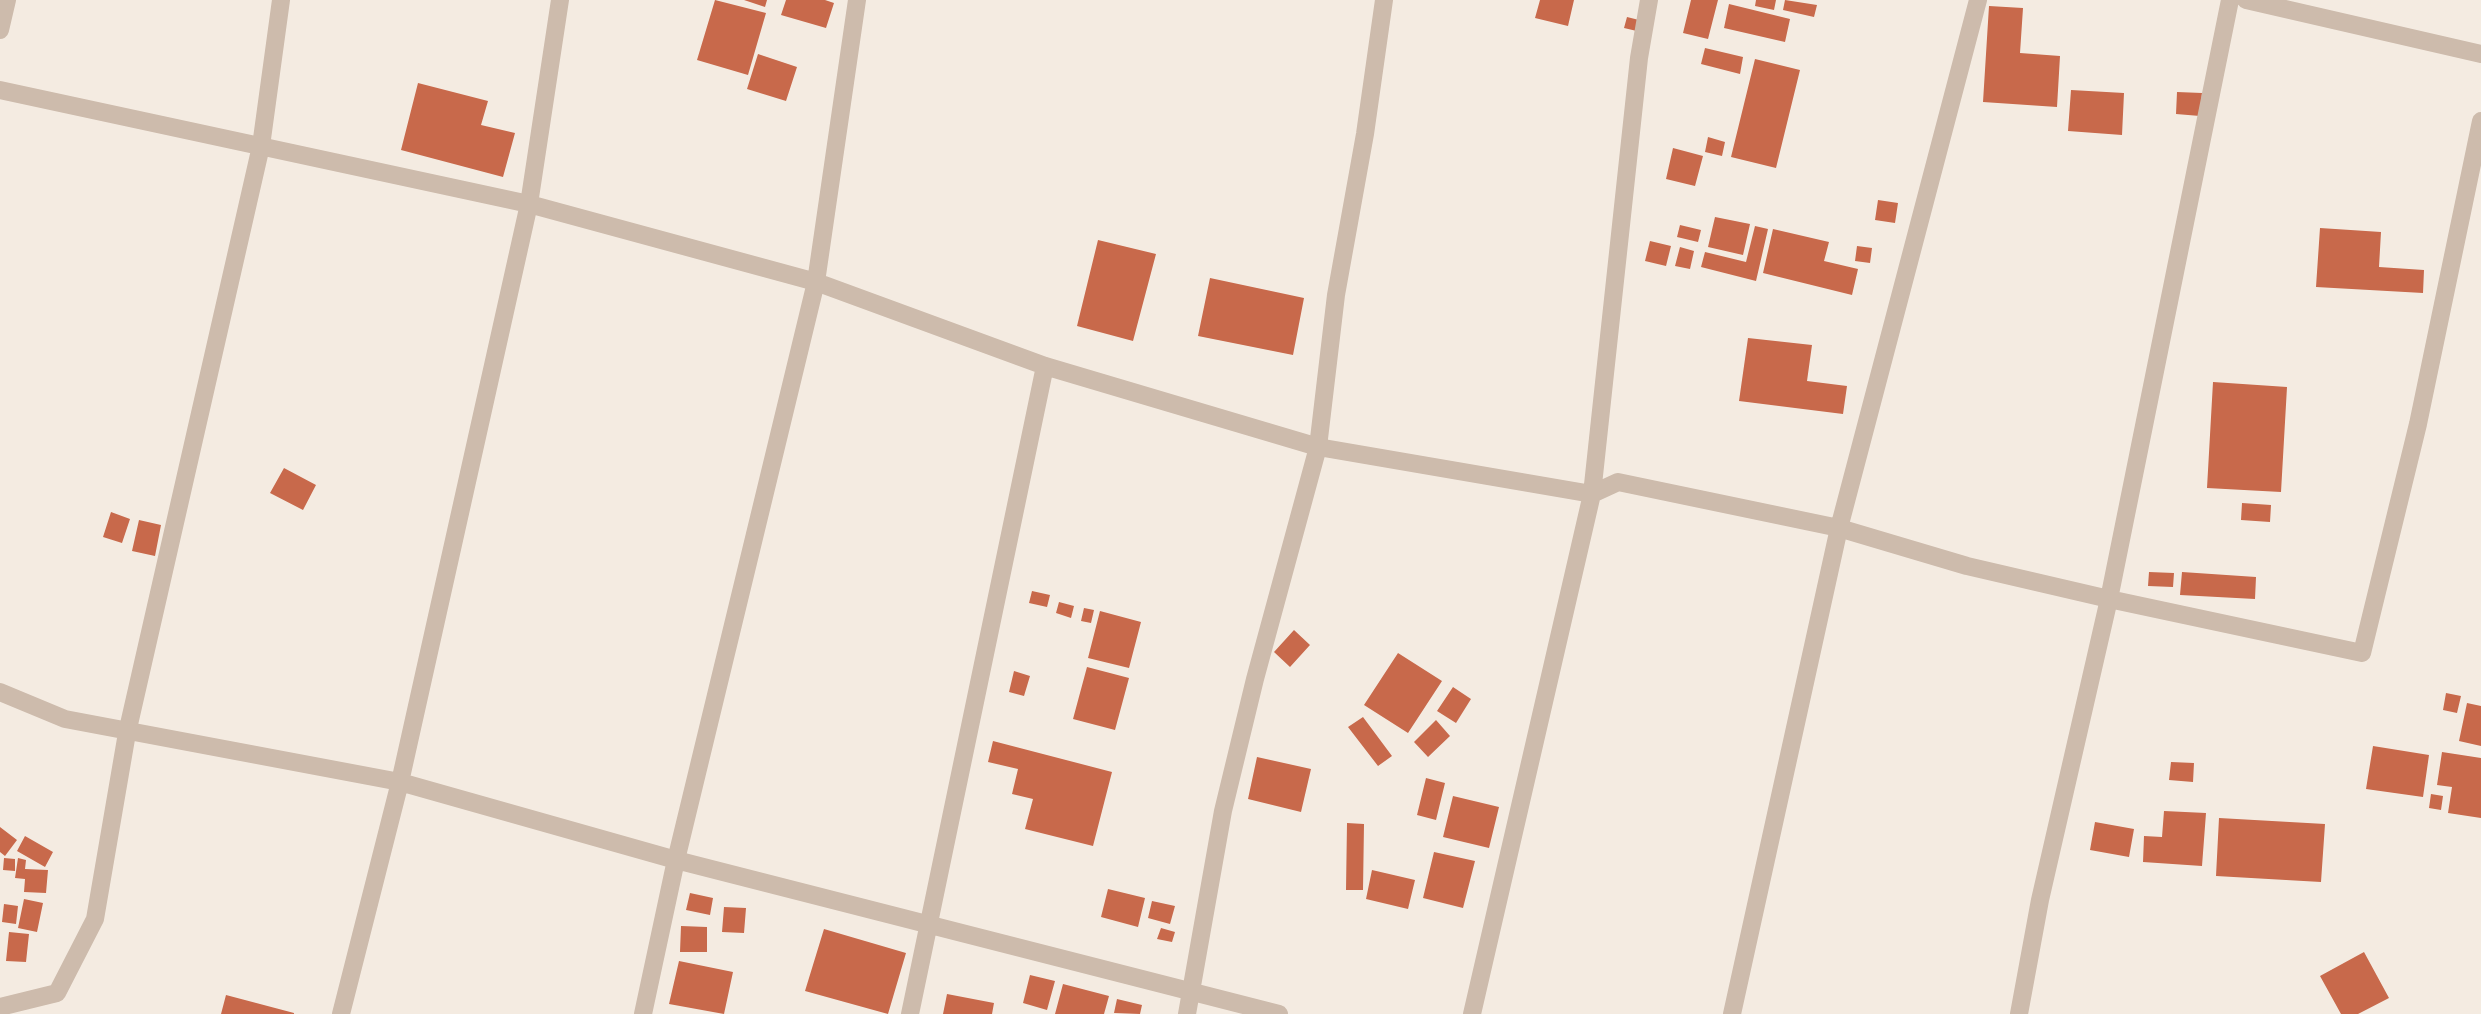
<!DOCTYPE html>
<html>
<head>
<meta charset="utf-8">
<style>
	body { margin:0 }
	canvas { display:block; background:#f4ebe1 }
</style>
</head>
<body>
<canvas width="2481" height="1014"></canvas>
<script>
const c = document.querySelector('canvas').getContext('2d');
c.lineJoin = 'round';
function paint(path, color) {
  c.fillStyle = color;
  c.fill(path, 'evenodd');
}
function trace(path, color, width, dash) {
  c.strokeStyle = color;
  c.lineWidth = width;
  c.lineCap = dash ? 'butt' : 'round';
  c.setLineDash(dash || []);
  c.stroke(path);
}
paint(new Path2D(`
	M715,0l51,13 -18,62 -51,-15z
	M744,0h23l-2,7z
	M786,0h39l9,3 -8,25 -45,-13z
	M1540,0h34l-6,26 -33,-8z
	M1691,0h27l-10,39 -25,-6z
	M1756,0h20l-2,10 -19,-4z
	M1785,0l32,5 -3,12 -31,-7z
	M1729,4l61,15 -5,23 -61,-14z
	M1989,6l34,2 -3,45 40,3 -3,51 -74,-5z
	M1627,17l16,4 -2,11 -17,-4z
	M1705,48l38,9 -3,17 -39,-10z
	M758,54l39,13 -11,34 -39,-12z
	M1755,59l45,11 -24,98 -45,-11z
	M418,83l70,18 -7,24 34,8 -12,44 -102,-27z
	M2071,90l53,3 -2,42 -54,-4z
	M2177,92l25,1 -2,23 -24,-2z
	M1708,137l17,5 -3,14 -17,-4z
	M1673,148l30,8 -8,30 -29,-7z
	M1878,200l20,3 -3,20 -20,-3z
	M1715,217l35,7 -7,31 -35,-8z
	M1680,225l21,5 -3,12 -21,-5z
	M1755,226l13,3 -12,52 -55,-14 4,-15 41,10z
	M2320,228l61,4 -2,35 45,3 -1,23 -107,-6z
	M1773,229l56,13 -5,19 34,8 -6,26 -89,-22z
	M1098,240l58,14 -23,87 -56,-15z
	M1650,241l21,5 -5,20 -21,-5z
	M1857,246l15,2 -2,15 -15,-2z
	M1680,247l14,4 -4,18 -15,-3z
	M1210,278l94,20 -11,57 -95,-19z
	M1748,338l64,7 -5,36 40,5 -4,28 -104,-13z
	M2213,382l74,5 -6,105 -74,-4z
	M284,468l32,17 -13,25 -33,-17z
	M2242,503l29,2 -1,17 -29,-2z
	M111,512l19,7 -8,24 -19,-6z
	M139,520l22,5 -6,31 -23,-5z
	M2149,572l25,1 -1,14 -25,-1z
	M2182,572l74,5 -1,22 -75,-4z
	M1032,591l18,4 -3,12 -18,-4z
	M1059,602l15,4 -3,12 -15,-5z
	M1084,608l10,2 -3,13 -10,-2z
	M1100,611l41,11 -12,46 -41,-10z
	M1294,630l16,15 -20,22 -16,-15z
	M1398,653l44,28 -34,52 -44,-28z
	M1087,667l42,11 -14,52 -42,-11z
	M1014,671l16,5 -6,20 -15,-4z
	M1453,687l18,12 -15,24 -19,-12z
	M2446,693l15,3 -4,17 -14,-3z
	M2467,703l14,3v40l-22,-5z
	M1363,717l29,39 -14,10 -30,-39z
	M1436,720l14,16 -22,21 -14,-15z
	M993,741l119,31 -19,74 -68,-17 8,-30 -21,-5 6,-25 -30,-7z
	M2373,746l56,9 -6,42 -57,-8z
	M2442,752l39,6v60l-33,-5 4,-26 -15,-2z
	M1257,757l54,12 -10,43 -53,-13z
	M2171,762l23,1 -1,19 -24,-2z
	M1426,778l19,5 -9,37 -19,-5z
	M2431,794l12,2 -2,14 -12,-2z
	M1453,796l46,11 -10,41 -46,-11z
	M2164,811l42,2 -4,53 -59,-4 1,-26 18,1z
	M2219,818l106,6 -4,58 -105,-6z
	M2095,822l39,7 -5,28 -39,-7z
	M1347,823l17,1 -1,66h-17z
	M0,827l17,13 -12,16 -5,-4z
	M25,836l28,16 -8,15 -28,-16z
	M1434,852l41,9 -12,47 -40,-10z
	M4,858l11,1v12l-12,-1z
	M18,858l8,2 -1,9 23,1 -2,23 -22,-1 1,-13 -10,-1z
	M1372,870l43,10 -7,29 -42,-10z
	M1108,889l37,9 -7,29 -37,-10z
	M690,893l23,5 -3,17 -24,-5z
	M24,899l19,4 -6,29 -19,-4z
	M1152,901l23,5 -5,18 -22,-6z
	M4,904l14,2 -2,18 -14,-2z
	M724,907l22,1 -2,25 -22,-1z
	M681,926l26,1v25h-27z
	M1161,928l14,4 -3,10 -15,-3z
	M824,929l82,24 -18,61 -83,-23z
	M9,932l20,2 -3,28 -20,-1z
	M2364,952l25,46 -31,16h-17l-21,-38z
	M679,961l54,11 -9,42 -55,-10z
	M1030,975l25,6 -8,29 -24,-7z
	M1063,984l46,12 -5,18h-49z
	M947,994l47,9 -2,11h-49z
	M226,995l68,18v1h-73z
	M1117,999l25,6 -2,9 -26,-1z`), '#c8694b');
trace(new Path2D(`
	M2246,0l235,54
	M0,30l7,-30
	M0,90l529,114 287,78 229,84 273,81 274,47 26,-12 221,46 128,38 142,33 253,54 56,-229 63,-303
	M0,692l65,27 335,63 276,78 603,154
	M0,1007l57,-14 38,-74 32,-186 134,-587 20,-146
	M341,1014l59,-232 129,-578 31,-204
	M643,1014l33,-154 140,-578 41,-282
	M910,1014l135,-648
	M1187,1014l36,-203 32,-132 63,-232 18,-152 29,-161 19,-134
	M1472,1014l120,-520 47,-436 10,-58
	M1732,1014l107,-486 139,-528
	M2019,1014l21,-114 69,-301 121,-599`), '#cdbbac', 18);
</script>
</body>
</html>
